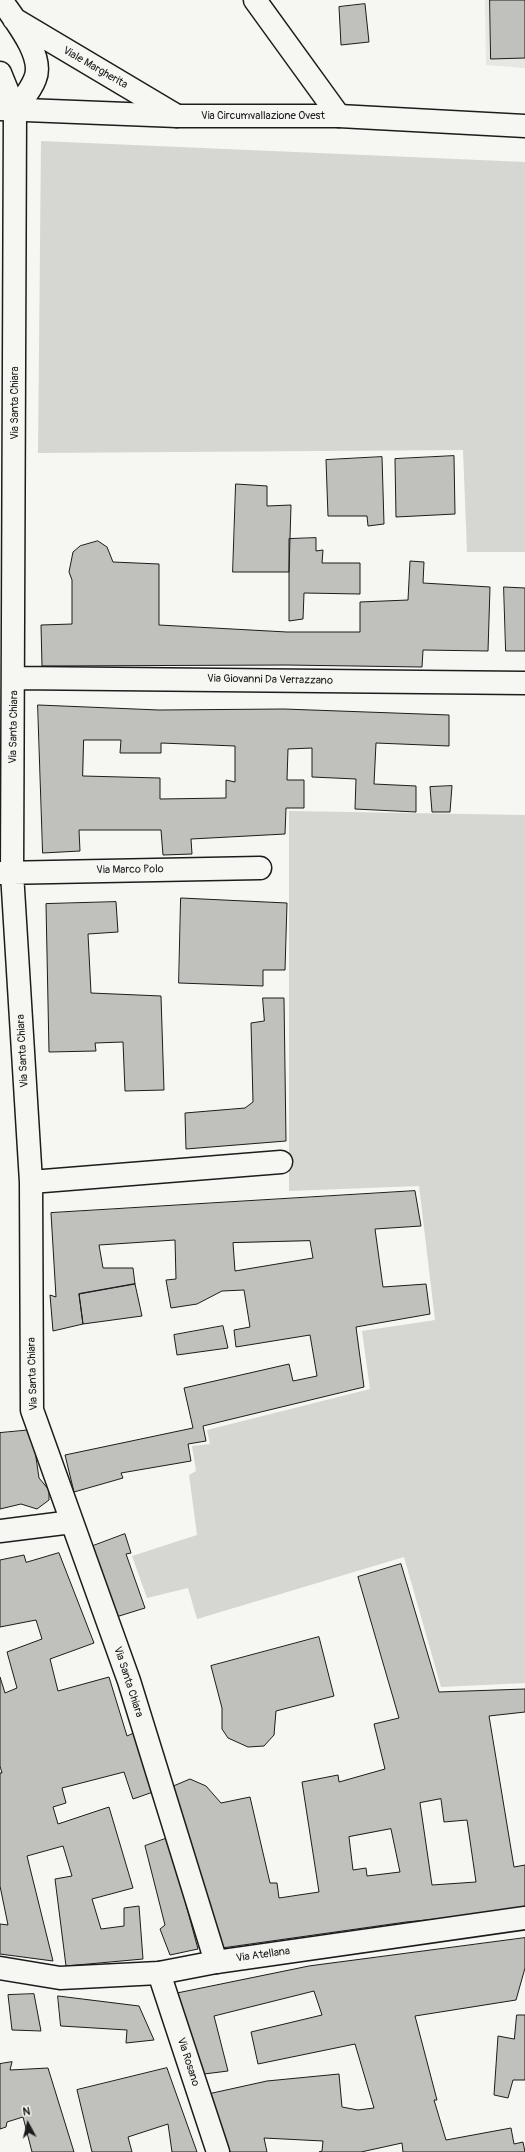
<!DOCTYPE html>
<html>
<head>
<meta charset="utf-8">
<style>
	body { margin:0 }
	#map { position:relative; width:525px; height:2152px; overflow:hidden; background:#f6f6f2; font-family:Pangolin,sans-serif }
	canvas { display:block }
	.north { position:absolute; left:8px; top:2104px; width:40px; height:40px; -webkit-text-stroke:3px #f6f6f2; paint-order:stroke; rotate:353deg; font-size:11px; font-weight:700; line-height:16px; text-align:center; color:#1c1c1c }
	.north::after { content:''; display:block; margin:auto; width:14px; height:18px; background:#1c1c1c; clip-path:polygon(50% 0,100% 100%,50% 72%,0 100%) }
</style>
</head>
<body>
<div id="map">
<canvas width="525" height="2152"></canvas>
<div class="north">N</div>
</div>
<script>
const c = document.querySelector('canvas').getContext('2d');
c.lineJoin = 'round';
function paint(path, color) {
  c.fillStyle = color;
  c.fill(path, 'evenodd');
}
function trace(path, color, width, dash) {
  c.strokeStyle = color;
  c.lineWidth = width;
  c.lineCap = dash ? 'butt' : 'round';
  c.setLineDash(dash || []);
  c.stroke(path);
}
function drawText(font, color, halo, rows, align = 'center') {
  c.font = font + ' Pangolin,sans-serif';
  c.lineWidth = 3.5;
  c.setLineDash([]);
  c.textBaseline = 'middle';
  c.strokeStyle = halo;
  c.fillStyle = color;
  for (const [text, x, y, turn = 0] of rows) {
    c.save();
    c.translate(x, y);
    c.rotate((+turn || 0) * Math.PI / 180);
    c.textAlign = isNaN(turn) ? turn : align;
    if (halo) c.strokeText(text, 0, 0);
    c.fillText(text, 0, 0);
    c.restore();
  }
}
paint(new Path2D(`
	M485,0h40v68l-39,-3z`), '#e6e6e2');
paint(new Path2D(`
	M41,141l484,21v390h-58l-4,-102 -425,3z
	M289,811l236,4v868l-84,4 -37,-130 -207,62 -9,-31 -41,10 -15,-42 65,-21 -8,-60 7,-4 -4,-25 18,-2 -3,-14 163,-41 -8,-58 73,-11 -16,-134 -130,5z`), '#d6d6d2');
const building = new Path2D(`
	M490,0h35v58l-34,1z
	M365,4l4,38 -28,3 -2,-38z
	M454,456l1,58 -59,3 -1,-58z
	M382,457l2,67 -16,2 -1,-10h-39l-2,-56z
	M236,484l31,2v20l24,-1 -2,67h-56z
	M316,538v13l7,-1 -1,13h38v31l-56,-1 -1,26 -14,2v-82z
	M98,541l9,6 6,15 46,2v61l128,7h73v-30l48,-2 2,-39 14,1 -1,21 67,4 -2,64 -65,-1 -1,17 -136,-2 -244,1 -1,-41 31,-1v-44l-3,-8 4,-20 7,-6z
	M504,587l21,1v63h-19z
	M38,705l121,5 125,-1 165,6v31l-73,-3 -2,41 42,2v26l-61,-3 1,-30 -44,-2v-29l-24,1 -1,31h17v28h-18l-1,26 -94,5 1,15 -29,1 -2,-25h-82l1,21 -37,2zM84,740h37l-1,13h41v-10l74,3v36l-9,-2v18l-66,1v-21l-77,-2z
	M452,786l-2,26h-18l-2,-25z
	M181,898l106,5 -2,67h-22v16l-84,-3z
	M116,902l2,30 -30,2 3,59 70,3 3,94 -39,1 -2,-49 -28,1 1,8 -47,1 -3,-148z
	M263,998h21l2,143 -100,8 -1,-36 60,-5 8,-6 -2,-79 13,-2z
	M415,1191l6,35 -46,3 8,58 43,-3 4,30 -74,13 8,60 -161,39 3,15 -18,3 3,17 -70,12 2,5 -49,14 -9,-37 128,-27 -9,-40 105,-24 4,17 24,-5 -7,-41 -74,12 -2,-17 16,-3 -6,-37 -22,1 -25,13 -26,4 -5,-28 10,-1 -1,-39 -76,5 4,23h30l2,16 -56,10 4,30 -30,7 -3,-36 6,2 -5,-84zM310,1241l3,17 -78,13 -2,-28z
	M135,1284l7,32 -59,8 -4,-30z
	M223,1326l5,22 -51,7 -3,-20z
	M32,1430l7,48 10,12v10l-12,9 -16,-5 -21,5v-76z
	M125,1534l6,19 -5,1 19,54 -29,9 -23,-71z
	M59,1553l35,90 -44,16 8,32 51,-14 18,59 9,-4 20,59 -23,8 -9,-27 -62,16 4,15 -13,4 5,17 51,-17 24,81 -41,11 9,30 23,-3v-18l15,-2 4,53 -77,7 -11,-87 17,-3 -9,-30 -36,10 26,105 -53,-7v-30l8,1 -8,-39v-113h2l-2,-7v-89l5,16 12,-5 -10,-36 35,-13 -6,-19 -36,7v-67l24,-5 2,7z
	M401,1564l38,128 86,-3v23l-36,4 25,151 11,-2v43l-39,6 -80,8 -184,26 -51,-161 19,-8 16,7 15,17 29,-6 20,86h7l2,15 40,-6 -17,-110 36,-7 1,7 46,-13 -11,-45 25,-6 -41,-141zM441,1799l3,23 23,-2 9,62 -44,3 -12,-82zM391,1829l9,43 -33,4 -1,-8 -13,2 -4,-33z
	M319,1637l15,59 -58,15 -2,24 -10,11 -16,1 -20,-9 -6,-9v-21l-11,-42z
	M168,1838l30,111 -28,6 -10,-26 5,-4 -20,-79z
	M525,1938v30l-9,32 -101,16 22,84h-3l12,40 65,-12 3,16 9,-2 2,10h-122l-1,-9 -41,9h-42l3,-1 1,-10 -59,-3 3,14h-37l-22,-58 59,-13 72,-7 3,33 16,3 16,-2 -19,-64 -97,20 -7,-32 71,-17 -8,-24 -100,25 14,55 -24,3 -27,-81 132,-27z
	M34,1994l7,37 -29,-1 -4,-35z
	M58,1996l81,10 15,34 -28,3 1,-13 -66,-4z
	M517,2015h8v65h-12l-5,18 -14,-3 4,-59 16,3z
	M12,2062l-2,8 38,-2 26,84h-42l-9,-35 -16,5 -1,5 -6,2v-65z
	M167,2068l30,84h-25l-4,-28 -40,13 4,15h-40l-15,-62z`);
paint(building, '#c0c0bd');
trace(building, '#1c1c1c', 1);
const minor = new Path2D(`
	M1,0c13,19 44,56 34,79 -4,11 -13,21 -20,31
	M255,0l84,116
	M14,19l163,97
	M0,73l15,37 -3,763 19,309 1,228 97,271 87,281
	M14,678l511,5
	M0,873l260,-5
	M31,1182l250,-20
	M0,1531l72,-9
	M159,1973l59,179`);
const tertiary = new Path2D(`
	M0,109l177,7h162l186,10`);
const secondary = new Path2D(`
	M0,1968l60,10 99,-5 57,-11 309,-44`);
trace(minor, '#1c1c1c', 25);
trace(tertiary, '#1c1c1c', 25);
trace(secondary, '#1c1c1c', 25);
trace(minor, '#f6f6f2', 22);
trace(tertiary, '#f6f6f2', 22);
trace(secondary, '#f6f6f2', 22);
drawText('11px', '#1c1c1c', '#f6f6f2', [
	["Viale Margherita",95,68,30],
	["Via Circumvallazione Ovest",263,116],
	["Via Santa Chiara",15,403,-90],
	["Via Giovanni Da Verrazzano",270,680,1],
	["Via Santa Chiara",14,727,-89],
	["Via Marco Polo",130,870,-1],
	["Via Santa Chiara",23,1051,-93],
	["Via Santa Chiara",33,1374,-92],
	["Via Santa Chiara",128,1682,72],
	["Via Atellana",263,1955,-8],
	["Via Rosano",188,2062,72]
]);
</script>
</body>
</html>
